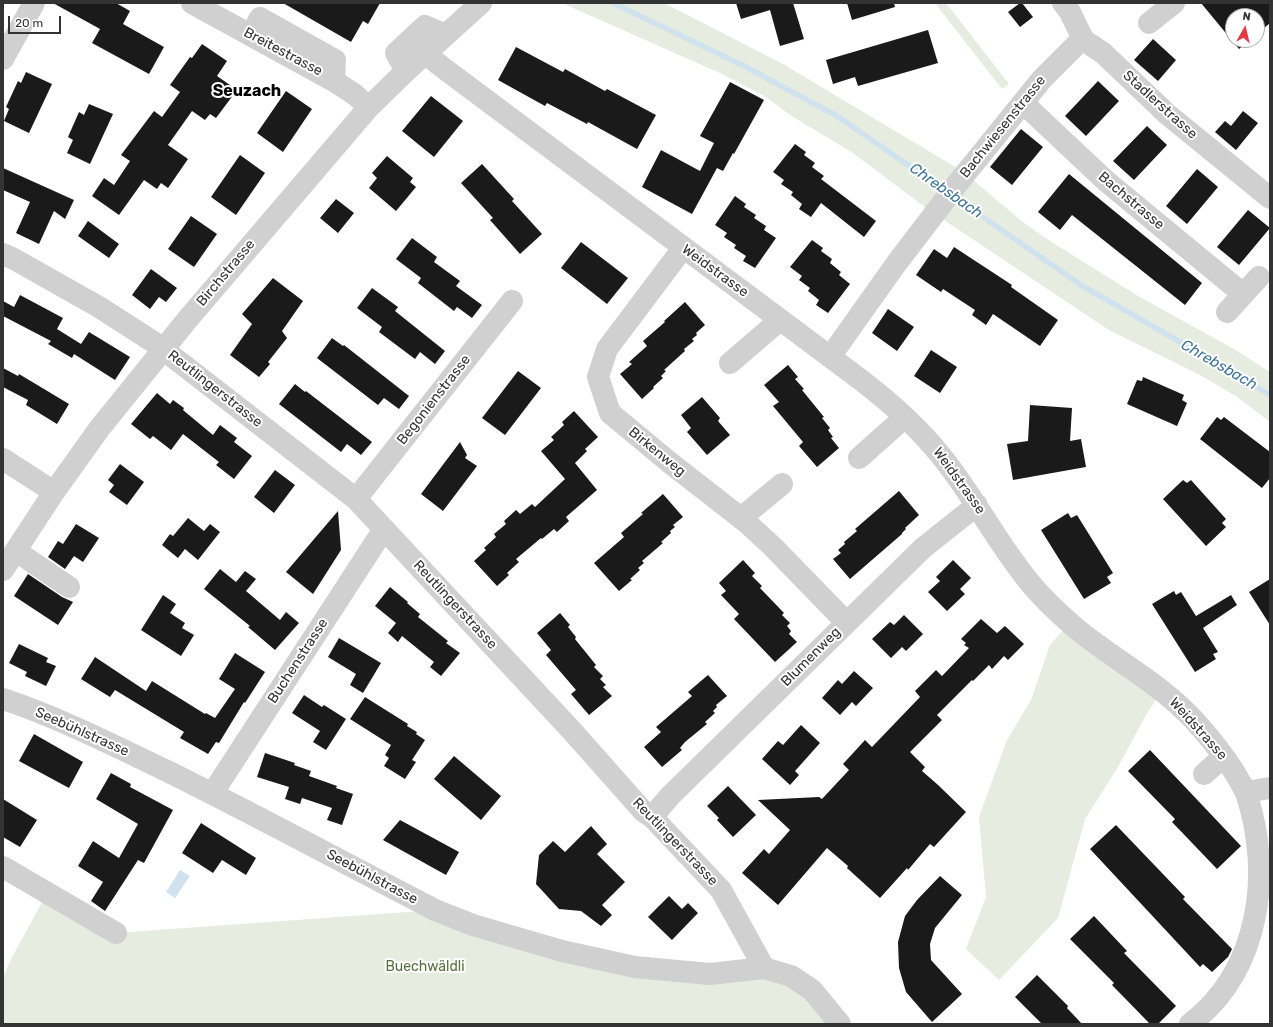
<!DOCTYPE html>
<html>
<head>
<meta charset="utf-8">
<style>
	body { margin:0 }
	#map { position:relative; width:1273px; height:1027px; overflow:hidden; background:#fff; font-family:Rubik,sans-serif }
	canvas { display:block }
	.frame { position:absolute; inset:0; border:4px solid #333; pointer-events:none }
	.north { position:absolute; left:1225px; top:8px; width:40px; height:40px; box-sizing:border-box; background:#fff; border:1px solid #adadad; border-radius:50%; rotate:8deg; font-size:11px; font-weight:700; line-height:16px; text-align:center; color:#333 }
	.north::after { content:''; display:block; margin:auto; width:14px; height:18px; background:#e63946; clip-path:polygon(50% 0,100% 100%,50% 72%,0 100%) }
	.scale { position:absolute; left:8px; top:16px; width:53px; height:18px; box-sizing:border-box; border:2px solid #333; border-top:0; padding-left:5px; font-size:12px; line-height:14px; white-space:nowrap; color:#333; -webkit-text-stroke:3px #fff; paint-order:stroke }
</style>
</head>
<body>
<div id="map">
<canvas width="1273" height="1027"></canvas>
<div class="frame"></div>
<div class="north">N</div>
<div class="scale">20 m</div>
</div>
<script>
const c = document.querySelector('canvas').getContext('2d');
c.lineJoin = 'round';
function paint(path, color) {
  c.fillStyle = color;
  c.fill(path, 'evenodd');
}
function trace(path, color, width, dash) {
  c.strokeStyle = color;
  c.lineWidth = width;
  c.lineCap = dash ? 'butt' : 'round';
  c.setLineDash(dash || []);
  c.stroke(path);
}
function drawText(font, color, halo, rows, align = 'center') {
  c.font = font + ' Rubik,sans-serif';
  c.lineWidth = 4;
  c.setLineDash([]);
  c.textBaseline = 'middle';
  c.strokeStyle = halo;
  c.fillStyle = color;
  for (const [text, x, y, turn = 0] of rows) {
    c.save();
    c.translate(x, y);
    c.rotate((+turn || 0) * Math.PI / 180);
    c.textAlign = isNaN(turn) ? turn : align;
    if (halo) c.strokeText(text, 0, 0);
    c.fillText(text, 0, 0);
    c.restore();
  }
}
paint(new Path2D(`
	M562,3h102l119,61 174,104 16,12 51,43 26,18 88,55 96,53 36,23v50l-33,-25 -35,-21 -93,-46 -183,-122 -73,-55 -63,-38 -24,-18 -44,-23z
	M935,3h11l63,81 -7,5z
	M1069,623l93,67 -16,25 -28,52 -33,52 -27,99 -59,62 -33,-31 20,-52 -7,-80 28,-77 24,-40 19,-55z
	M47,893l69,40 319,-23 127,41 202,17 76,56h-837v-46l7,-17z`), '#e6ecdf');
paint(new Path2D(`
	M180,870l10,6 -15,22 -9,-6z`), '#cfe2ee');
trace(new Path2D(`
	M613,3l129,62 95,51 110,76
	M954,197l127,88 99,57 90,53`), '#cfe2ee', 5.5);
paint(new Path2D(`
	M53,3h63l14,8 -7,13 41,23 -15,27 -57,-31 8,-14z
	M283,3h97l-12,21 -5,-3 -12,21z
	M736,3h57l11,36 -24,7 -10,-36 -29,9z
	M847,3h47l1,4 -43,13z
	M1020,3h2l11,14 -13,10 -12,-15z
	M1201,3h69v20l-13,11v-18h-24v24h17l-11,9z
	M928,30l10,33 -80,23 -3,-9 -22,7 -7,-24z
	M1153,39l23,21 -18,21 -24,-21z
	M202,44l25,17 -10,15 20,14 -21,28 -6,-4 -5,6 -13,-9 -24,34 20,14 -20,29 -7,-5 -4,6 -13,-9 -25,35 -27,-19 12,-18 10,7 16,-24 -9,-6 33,-44 8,6 18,-25 -10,-7 20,-28 2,1z
	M516,47l47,25 2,-3 40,22 2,-2 49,26 -19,34 -49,-27 -1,2 -40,-21 -2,3 -47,-26z
	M26,72l26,12 -23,49 -25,-12 5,-12 -3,-2 12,-26 3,2z
	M1098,81l21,20 -33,35 -21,-20z
	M730,82l34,18 -30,54 -1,-1 -10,18 -6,-3 -25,46 -50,-27 19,-37 39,21 14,-28 -14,-7z
	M286,91l26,18 -29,43 -26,-19z
	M431,96l32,25 -29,36 -32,-26z
	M89,104l24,10 -23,50 -23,-11 6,-13 -5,-3 11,-25 5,3z
	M1243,111l15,12 -22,27 -21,-18 10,-11 6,5z
	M1147,126l20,19 -33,35 -21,-19z
	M1021,129l22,18 -31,38 -22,-18z
	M795,144l11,8 -2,3 11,8 -3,4 12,9 -3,3 55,42 -12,16 -43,-34 -10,14 -12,-8 3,-5 -11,-9 2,-3 -12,-8 3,-4 -11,-8z
	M240,155l25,18 -29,42 -25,-18z
	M387,156l26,22 -3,4 6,5 -20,24 -27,-23 8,-10 -5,-5z
	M482,164l32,35 -2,2 30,33 -22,20 -30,-34 3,-2 -32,-35z
	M3,168l71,32 -9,19 -11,-8 -15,33 -23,-11 14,-31 -27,-12z
	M1197,169l21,18 -31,37 -21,-18z
	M1069,174l133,109 -17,22 -113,-90 -12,15 -22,-18z
	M735,196l11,8 -2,3 12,8 -2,3 12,8 -2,4 12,8 -21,30 -12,-7 3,-5 -12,-8 2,-3 -12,-8 3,-4 -12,-8z
	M336,199l18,14 -16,20 -18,-15z
	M1248,210l22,18 -31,37 -22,-18z
	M191,216l26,18 -23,33 -26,-18z
	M88,221l31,23 -10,14 -31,-22z
	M412,238l25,19 -3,5 26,19 -4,5 26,19 -10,13 -15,-11 -3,4 -36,-28 3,-5 -25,-19z
	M812,240l11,8 -2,3 11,8 -2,4 11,9 -2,3 11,9 -22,29 -12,-8 3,-5 -11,-9 2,-3 -11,-8 3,-4 -12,-9z
	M581,242l47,36 -21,26 -46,-36z
	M954,247l58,38 -1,2 47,33 -18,26 -47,-32 -7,11 -14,-10 3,-5 -32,-21 -2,3 -25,-17 18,-26 13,9z
	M151,269l26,19 -11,14 -7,-5 -9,12 -18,-14z
	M273,278l30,23 -21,30 5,7 -19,24 2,2 -11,13 -29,-22 22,-31 -10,-10z
	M372,288l26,19 -3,4 50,40 -10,13 -15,-12 -5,7 -36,-27 3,-5 -25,-19z
	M20,295l43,23 -6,11 24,15 8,-12 41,25 -15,23 -41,-26 -2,4 -24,-14 3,-3 -48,-25v-15l11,6z
	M685,302l20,23 -9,8 1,2 -5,4 2,2 -10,8 1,2 -21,19 2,1 -5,5 2,2 -10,9 1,1 -12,11 -22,-25 12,-10 -3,-2 18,-16 -4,-5 22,-19 -1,-1z
	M888,309l26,18 -17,24 -25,-18z
	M332,338l11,8 1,-1 65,51 -10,13 -15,-11 -6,7 -61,-47z
	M931,350l26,17 -17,26 -26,-17z
	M788,365l10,12 -3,2 9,10 -2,1 22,27 -2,1 8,10 -2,2 5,7 -2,1 8,10 -22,19 -18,-21 4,-4 -30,-36 6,-4 -15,-17z
	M3,368l15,8 1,-2 50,30 -12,20 -31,-19 2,-5 -25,-13z
	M518,371l23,17 -36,47 -23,-17z
	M1143,377l41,18 -2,5 5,3 -10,23 -50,-22 10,-24 5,1z
	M295,384l10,8 1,-1 66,51 -11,13 -14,-11 -6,8 -62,-48z
	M157,393l13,11 3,-4 11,8 -1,2 30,25 7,-10 17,13 -3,4 18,14 -18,23 -18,-14 3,-3 -36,-28 -12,16 -18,-14 -3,3 -19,-15z
	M702,397l18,21 -2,3 12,14 -23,20 -20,-23 4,-4 -10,-13z
	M1030,405l42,3 -2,33 11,-2 5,28 -73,13 -6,-36 21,-3z
	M574,411l24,26 -13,12 2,2 -12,12 22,27 -31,27 3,4 -12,11 -3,-3 -12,10 -1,-1 -25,21 3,3 -12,11 2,2 -12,11 -23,-25 12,-11 -2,-2 12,-11 -2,-3 12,-10 -2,-3 12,-11 4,4 12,-10 3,3 30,-28 -24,-28 13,-11 -3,-3 13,-12 -2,-3z
	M1217,417l4,3 3,-3 46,35v26l-8,10 -62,-49z
	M460,442l7,13 -2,3 12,8 -34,45 -22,-17z
	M120,464l24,18 -17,23 -18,-13 5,-7 -6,-5z
	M275,470l20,15 -21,28 -20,-16z
	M1183,480l4,3 4,-3 35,39 -4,4 4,4 -20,19 -43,-47z
	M899,491l20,24 -14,13 1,1 -4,4v1l-52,45 -17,-20 8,-6 -3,-3 7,-6 -1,-2 13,-11 -2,-2z
	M663,494l20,23 -10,8 2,2 -5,4 1,2 -10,9 2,1 -21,18 2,2 -6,5 2,2 -10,9 2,1 -13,11 -25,-28 30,-26 -3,-4 22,-19 -2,-1z
	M338,511l3,39 -28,44 -27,-22z
	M1068,513l3,5 6,-3 36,58 -6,4 4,6 -27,16 -43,-69z
	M188,518l16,13 6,-7 10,8 -22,28 -13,-11 -7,9 -16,-13 8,-11 3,2z
	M76,524l23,14 -16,24 -9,-6 -9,13 -17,-12 10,-16 5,3z
	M743,560l12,13 -3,3 10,10 -2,2 24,25 -2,2 8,8 -3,3 4,5 -2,3 8,8 -22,20 -41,-43 5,-5 -18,-19 5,-4 -7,-8z
	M953,560l18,18 -11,11 5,5 -18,17 -19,-19 12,-11 -4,-4z
	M220,569l16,13 9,-11 11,8 -10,12 34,29 6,-8 13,11 -24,27 -27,-23 2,-1 -46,-37z
	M28,574l34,23 11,5 -15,23 -44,-29z
	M1270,579v46l-21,-33z
	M390,587l18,15 -1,1 13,11 -2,3 30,24 -2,2 14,10 -19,23 -11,-9 4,-5 -32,-26 -4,6 -10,-9 8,-10 -21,-17z
	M1174,591l2,4 5,-3 15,24 35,-21 6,10 -34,23 15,24 -5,2 3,5 -21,13 -43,-68z
	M163,595l13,9 -6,9 15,10 -3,5 12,7 -13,21 -40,-26z
	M560,613l10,12 -2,2 8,10 -1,2 21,26 -2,2 9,9 -3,3 6,6 -3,2 9,9 -23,19 -18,-21 5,-4 -30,-35 5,-5 -14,-17z
	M904,615l19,19 -17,17 -4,-4 -11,11 -19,-19 18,-17 4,3z
	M981,619l16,14 8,-7 19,18 -16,16 -4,-4 -12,13 -3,-4 -16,16 -1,-1 -35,35 5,5 -32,32 15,15 -3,4 15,13 29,28 -32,35 -4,-3 -22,26 -1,-2 -27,30 -33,-30 1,-2 -21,-18 -49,57 -36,-32 22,-24 5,5 21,-24 -32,-30 61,-3 3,2 27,-29 -6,-6 22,-24 7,7 48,-50 -5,-6 21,-21 6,6 27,-28 -5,-3 2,-2 -5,-4z
	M339,638l42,25 -18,30 -13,-8 6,-11 -28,-17z
	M19,644l29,14 -2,4 10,4 -10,20 -21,-10 2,-4 -18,-9z
	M235,653l30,19 -20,31 -1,-1 -25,41 -3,-1 -8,12 -28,-16 4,-6 -69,-42 -5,7 -29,-18 14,-22 51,34 6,-10 53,33 1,-1 9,5 20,-29 -16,-10z
	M854,671l19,17 -17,18 -4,-4 -12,13 -18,-17 16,-18 4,4z
	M708,675l19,21 -11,9 1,2 -4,4 2,2 -10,9 2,2 -22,18 -5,6 2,2 -20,17 -18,-20 17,-15 -5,-5 36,-31 -4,-4z
	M304,695l18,12 2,-2 22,14 -20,31 -13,-8 7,-11 -28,-18z
	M365,697l43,27 -1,2 10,6 -1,2 9,6 -13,20 4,2 -11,17 -21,-13 5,-8 -4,-3 6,-10 -41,-26z
	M801,725l19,18 -25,28 4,4 -9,10 -28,-26 16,-18 5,4z
	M34,734l49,28 -14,26 -50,-27z
	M1150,750l91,96 -24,23 -45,-47 3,-3 -47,-48z
	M265,753l30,10 -1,2 17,6 -2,5 28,10 -1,2 17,6 -11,31 -15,-5 5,-12 -30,-10 -2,6 -15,-5 4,-12 -32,-10z
	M454,756l47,40 -20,24 -47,-41z
	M111,773l20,11 -1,3 43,23 -29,53 -6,-3 -33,51 -14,-10 12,-19 -25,-16 15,-25 26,17 19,-34 -42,-25z
	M728,786l28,29 -23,22 -16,-17 2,-2 -12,-12z
	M3,799l34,21 -17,27 -17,-10z
	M400,820l59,32 -13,23 -63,-35z
	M201,823l55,35 -10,17 -24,-15 -9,13 -31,-20z
	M1116,825l69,72 -2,2 49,50 -4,8 -16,15 -9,-8 -3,3 -110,-118z
	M591,826l16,18 -10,10 28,28 -23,23 10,10 -11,11 -20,-15 -22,-2 -23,-25 3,-29 14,-14 12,11z
	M940,876l22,19 -27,33 -5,16 1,16 31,34 -30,28 -26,-30 -7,-24 -1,-26 7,-26 12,-16z
	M669,896l13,13 6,-6 10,10 -26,27 -24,-23z
	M1094,916l33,35 -3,2 52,53 -18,18h-8l-38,-39 2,-2 -44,-44z
	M1037,975l31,31 -1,2 15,16h-40l-27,-27z`), '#1a1a1a');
trace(new Path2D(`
	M192,3l142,78 20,13 15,13
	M1063,3l7,9 11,23 4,6 18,12 64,61 103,84
	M1149,23l25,-20
	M251,35l9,-17 75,42 -1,21
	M425,53l17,14 419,313c30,23 58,48 81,77 30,37 52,80 81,117 17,23 38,42 60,60 37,29 78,51 110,85 20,22 40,47 53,74 27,80 14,178 -56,231
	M3,59l31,-56
	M406,71l-10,-18 29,-27 21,9
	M1023,103l83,78 137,113
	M683,248l-76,101 -9,28 12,36 59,49 77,60 27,25 73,75
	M3,254l11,5 85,48 56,36 201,156 217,233 70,79 9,6 69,73 43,78 27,8 21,14 28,34
	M1227,312l32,-35
	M830,357l66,-93 61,-80 85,-105 41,-41
	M730,363l50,-43
	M859,458l46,-41
	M3,459l51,33
	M356,499l156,-198
	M741,518l41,-34
	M16,551l53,36
	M3,570l51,-78 45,-63 88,-109 182,-213 37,-36 75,-68
	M3,699c57,19 112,47 166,73 89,44 177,92 266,138l38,15 89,26 73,16 75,7 54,-6
	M1204,774l19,-17
	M1246,792l24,-4
	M212,794l172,-265
	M652,817l18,-21 253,-248 54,-43
	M3,867l113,66`), '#d0d0d0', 22);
drawText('14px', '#333', '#fff', [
	["Breitestrasse",283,52,28],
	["Stadlerstrasse",1160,105,42],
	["Bachwiesenstrasse",1003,127,-51],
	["Bachstrasse",1131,201,40],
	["Weidstrasse",715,271,36],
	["Birchstrasse",226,273,-50],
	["Reutlingerstrasse",215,389,38],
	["Begonienstrasse",434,400,-52],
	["Birkenweg",657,452,39],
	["Weidstrasse",959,481,54],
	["Reutlingerstrasse",455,605,47],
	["Blumenweg",811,657,-45],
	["Buchenstrasse",298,661,-57],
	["Weidstrasse",1198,729,48],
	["Seebühlstrasse",82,732,24],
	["Reutlingerstrasse",675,842,46],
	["Seebühlstrasse",372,877,28]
]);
drawText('14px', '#56703f', '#fff', [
	["Buechwäldli",425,967]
]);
drawText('italic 15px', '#3f7597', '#fff', [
	["Chrebsbach",946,191,35],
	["Chrebsbach",1219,365,30]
]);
drawText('bold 16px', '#000', '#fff', [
	["Seuzach",247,91]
]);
</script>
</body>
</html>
